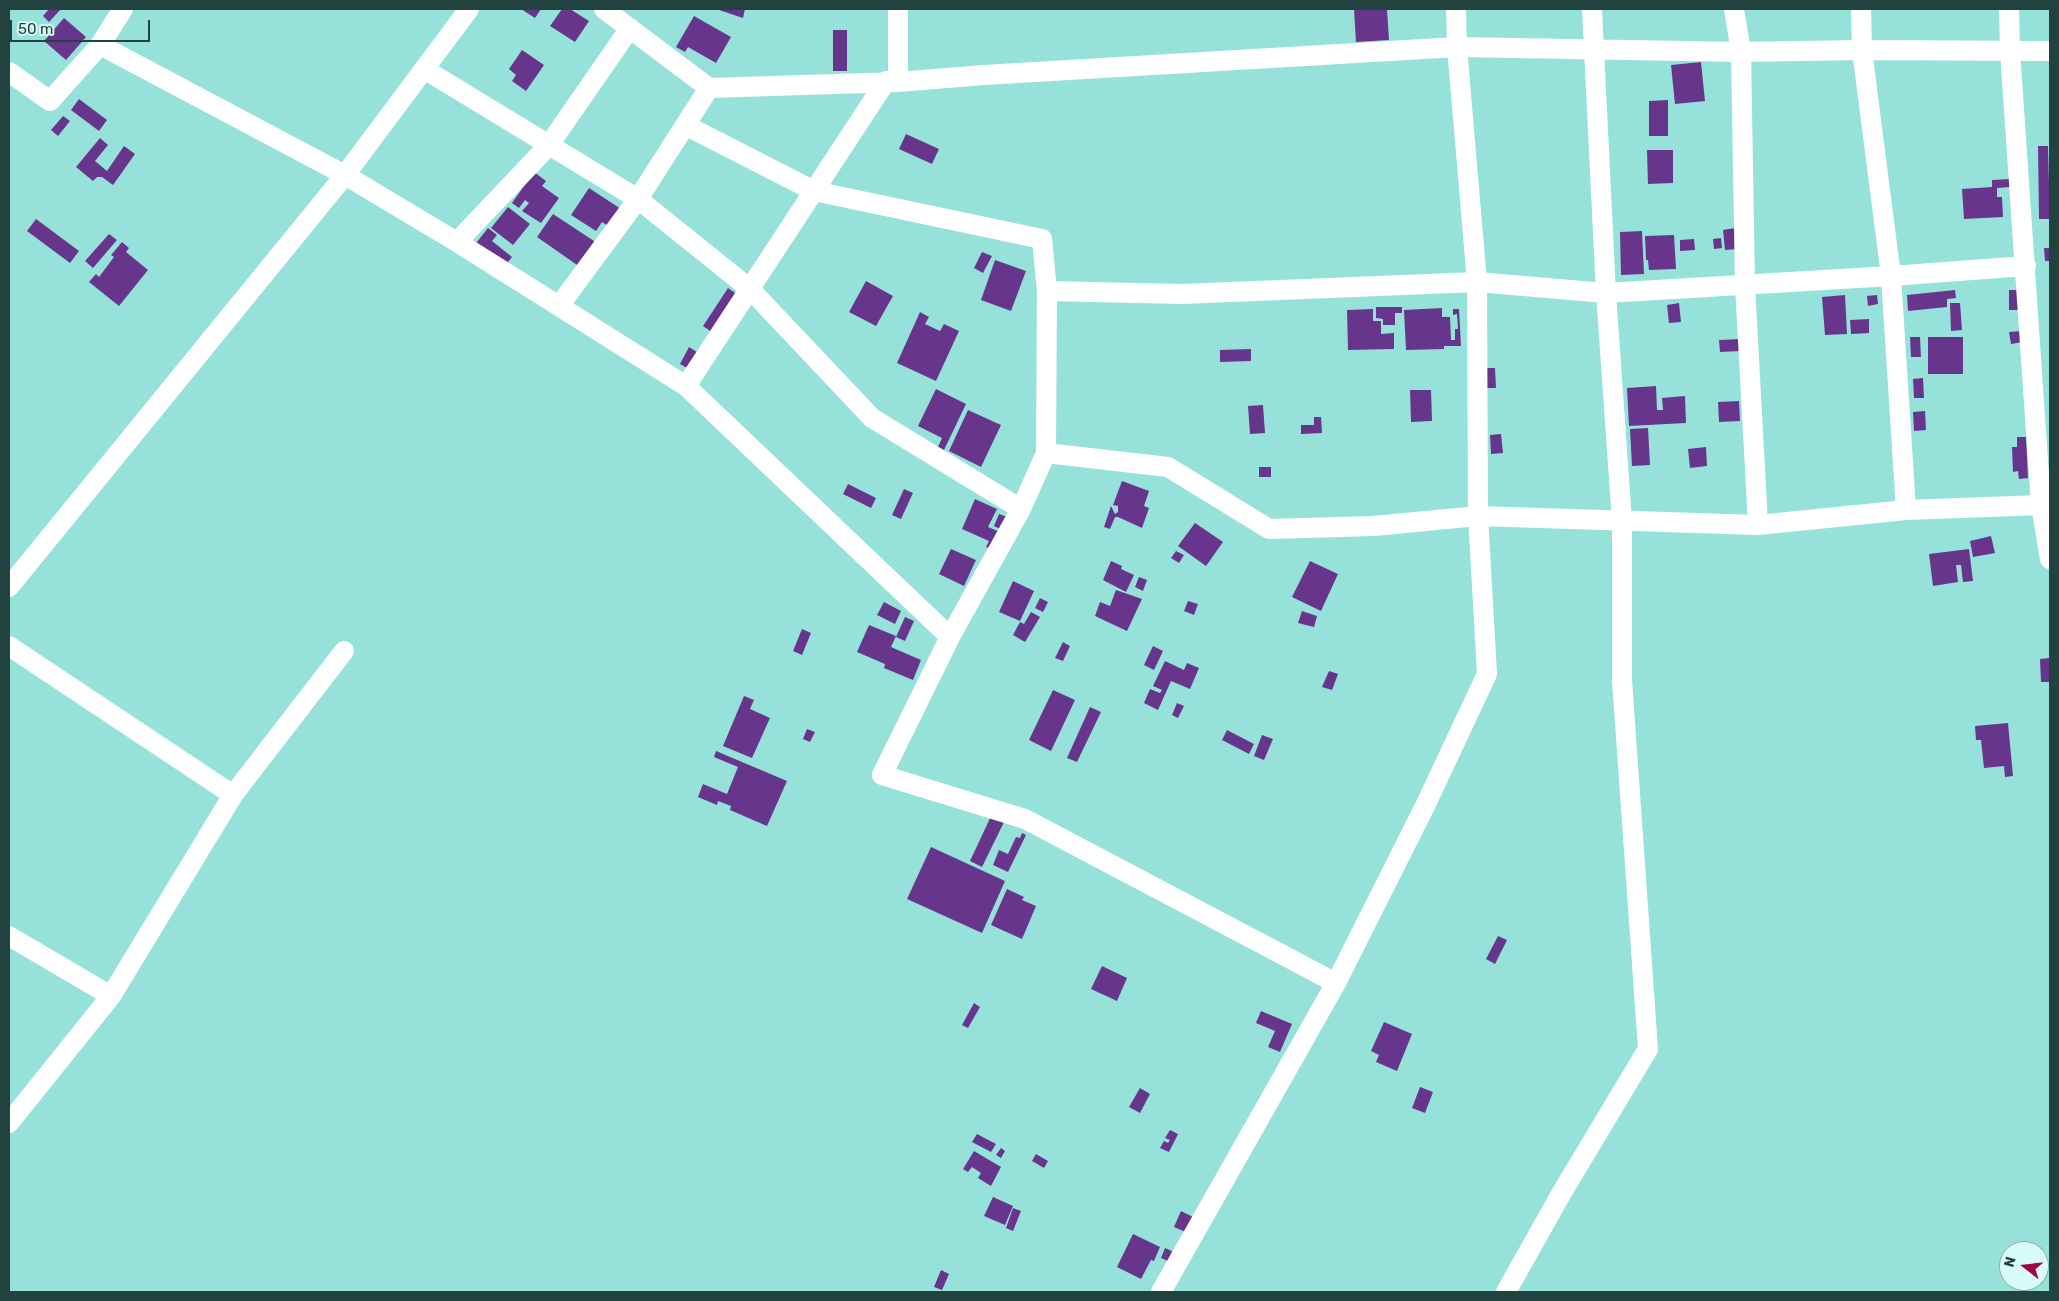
<!DOCTYPE html>
<html>
<head>
<meta charset="utf-8">
<style>
	body { margin:0 }
	#map { position:relative; width:2059px; height:1301px; overflow:hidden; background:#96e2da; font-family:Rubik,sans-serif }
	canvas { display:block }
	.frame { position:absolute; inset:0; border:10px solid #22423f; pointer-events:none }
	.north { position:absolute; left:1999px; top:1241px; width:50px; height:50px; box-sizing:border-box; background:#d7fbf7; border:1px solid #8fb1ad; border-radius:50%; rotate:286deg; font-size:14px; font-weight:700; line-height:20px; text-align:center; color:#22423f }
	.north::after { content:''; display:block; margin:auto; width:18px; height:22px; background:#a10644; clip-path:polygon(50% 0,100% 100%,50% 72%,0 100%) }
	.scale { position:absolute; left:10px; top:20px; width:140px; height:22px; box-sizing:border-box; border:2px solid #22423f; border-top:0; padding-left:6px; font-size:15px; line-height:18px; white-space:nowrap; color:#22423f; -webkit-text-stroke:4px #d7fbf7; paint-order:stroke }
</style>
</head>
<body>
<div id="map">
<canvas width="2059" height="1301"></canvas>
<div class="frame"></div>
<div class="north">N</div>
<div class="scale">50 m</div>
</div>
<script>
const c = document.querySelector('canvas').getContext('2d');
c.lineJoin = 'round';
function paint(path, color) {
  c.fillStyle = color;
  c.fill(path, 'evenodd');
}
function trace(path, color, width, dash) {
  c.strokeStyle = color;
  c.lineWidth = width;
  c.lineCap = dash ? 'butt' : 'round';
  c.setLineDash(dash || []);
  c.stroke(path);
}
paint(new Path2D(`
	M49,9h12l-12,13 -6,-6z
	M521,9h20l-6,9z
	M562,9h8l19,12 -14,21 -25,-16z
	M716,9h29l-2,9z
	M1354,9h33l2,31 -33,2z
	M694,16l37,21 -15,26 -28,-16 -3,5 -9,-5z
	M64,18l22,19 -20,23 -22,-19z
	M833,30h14v41h-14z
	M522,50l22,15 -18,26 -14,-10 4,-6 -7,-6z
	M1701,62l4,39 -30,3 -4,-39z
	M79,99l28,21 -8,11 -28,-21z
	M1668,100v36h-19v-35z
	M63,116l7,5 -12,15 -7,-6z
	M906,134l33,15 -7,15 -33,-15z
	M100,138l8,7 -13,16 12,10 17,-25 11,8 -22,31 -11,-8h-5l-4,4 -17,-14z
	M2038,146h10l2,73h-11z
	M1647,150h26v33l-25,1z
	M534,172l12,9 -4,5 17,12 -18,25 -19,-12 7,-8 -4,-3 -6,8 -7,-5z
	M2010,179v8l-13,1v9h5l1,20 -39,2 -2,-30 30,-2v-7z
	M589,188l32,21 -11,18 -8,-5 -6,9 -25,-16z
	M508,207l22,17 -17,21 -22,-17z
	M553,214l44,29 -17,24 -43,-30z
	M36,219l43,32 -9,12 -43,-32z
	M488,228l9,7 -5,6 20,16 -8,10 -31,-20z
	M1735,228l2,21 -12,1 -2,-20z
	M1642,231l2,43 -23,1 -1,-43z
	M109,234l8,6 -24,28 -8,-7z
	M1674,235l2,34 -27,1 -1,-10h-2l-1,-24z
	M1721,238l1,10 -8,1 -1,-10z
	M1694,239l1,11 -15,1v-11z
	M122,242l7,6 -3,4 22,18 -29,36 -30,-24 7,-8 3,3 15,-20 -3,-2z
	M2044,248h6v13h-5z
	M982,252l10,4 -9,17 -9,-5z
	M995,260l31,11 -15,40 -30,-11z
	M866,281l27,15 -17,30 -27,-14z
	M728,288l10,7 -25,38 -10,-7z
	M1955,290l1,8 -9,1v8l-39,4 -1,-16z
	M2009,290h12l-1,20h-11z
	M1845,295l2,39 -22,1 -3,-38z
	M1877,295l1,9 -10,2 -1,-10z
	M1679,303l2,19 -12,1 -2,-18z
	M1950,303h10l2,27 -11,1z
	M1376,307h26v6h-7v12h-12v-6l-7,-1z
	M1442,308v9h8l1,23h4v-11h3l-1,-15 -4,1v-6h6l2,37h-17v3l-38,1 -2,-40z
	M1373,309v12h8v13l13,-1v16l-46,1 -1,-40z
	M920,312l9,5 -4,7 15,7 4,-7 15,7 -23,50 -39,-18z
	M1869,319v14l-18,1 -1,-14z
	M2022,331l1,11 -12,2 -2,-12z
	M1910,337h10l1,20h-10z
	M1928,337h35v37h-35z
	M1740,339l1,12 -21,1 -1,-12z
	M689,347l8,5 -10,16 -7,-4z
	M1251,349v12l-31,1v-12z
	M1487,368h8l1,20h-9z
	M1923,378l1,20h-10l-1,-19z
	M1656,386l1,24h6l-1,-12 23,-2 1,27 -57,3 -2,-38z
	M936,389l30,15 -22,46 -6,-3 4,-9 -24,-12z
	M1410,390h21l1,31 -21,1z
	M1739,401l1,20 -21,1 -1,-20z
	M1263,405l2,28 -15,1 -2,-28z
	M968,410l33,15 -20,42 -32,-16z
	M1925,411l1,19 -12,1 -1,-19z
	M1314,417h7l1,16 -21,1v-9h13z
	M1648,428l2,37 -18,1 -2,-37z
	M1501,434l2,19 -12,1 -1,-19z
	M2017,437h9l2,41 -9,1 -1,-8 -5,1 -1,-25h5z
	M1706,447l1,19 -17,2 -2,-19z
	M1259,467h12v10h-12z
	M1122,481l27,10 -5,15 5,2 -7,20 -24,-11h-3l-5,12 -6,-2 7,-21 4,8 3,-2v-6l-5,-1z
	M848,484l28,14 -5,10 -28,-14z
	M904,489l9,4 -12,26 -9,-4z
	M975,499l22,10 -9,18 12,5 -8,17 -6,-2 3,-6 -27,-12z
	M999,514l8,3 -5,13 -8,-4z
	M1195,523l28,19 -17,24 -28,-20z
	M1991,536l4,17 -22,4 -3,-16z
	M951,549l25,11 -12,26 -25,-12z
	M1969,549l4,32 -10,1 -2,-17h-5l2,17 -25,4 -4,-32z
	M1176,551l8,4 -5,8 -8,-5z
	M1111,561l11,5 -1,3 13,6 -8,17 -23,-12z
	M1310,561l28,13 -17,37 -29,-14z
	M1139,577l8,3 -4,11 -8,-4z
	M1013,581l21,10 -14,30 -21,-9z
	M1116,590l26,9 -15,32 -32,-15 5,-14 10,4z
	M1040,598l8,4 -5,10 -8,-4z
	M1188,601l10,3 -4,11 -10,-4z
	M884,602l17,9 -6,13 -18,-9z
	M1302,611l15,5 -3,11 -16,-4z
	M1031,612l9,5 -15,25 -12,-7 7,-13 4,2z
	M905,617l9,4 -9,20 -9,-4z
	M869,625l27,11 -5,11 30,13 -8,20 -29,-12 1,-4 -28,-12z
	M802,629l9,4 -9,22 -9,-4z
	M1063,642l7,4 -7,15 -8,-3z
	M1153,646l10,5 -9,19 -10,-5z
	M2050,658v24h-9l-1,-23z
	M1165,661l19,9 3,-7 12,5 -9,21 -19,-8 -13,29 -14,-7 6,-14 10,4 2,-3 -9,-4z
	M1329,671l9,3 -6,16 -10,-3z
	M1053,690l22,10 -24,51 -22,-11z
	M744,696l10,4 -4,9 20,9 -18,40 -29,-12z
	M1177,703l7,3 -6,12 -6,-3z
	M1090,707l11,5 -24,50 -10,-4z
	M2008,723l5,53 -8,1 -1,-11 -20,2 -3,-28h-5l-1,-14z
	M807,729l8,3 -5,10 -7,-3z
	M1227,730l27,14 -5,10 -27,-14z
	M1262,735l11,4 -9,21 -10,-4z
	M716,751l71,30 -20,45 -37,-16 1,-4 -13,-5 -1,4 -19,-8 5,-13 24,10 11,-27 -24,-10z
	M992,814l13,6 -23,47 -12,-6z
	M1022,833l4,2 -18,37 -15,-7 6,-15 9,4 8,-17 4,1z
	M931,847l74,34 -23,52 -75,-34z
	M1007,889l17,8 -2,3 14,6 -14,33 -31,-14z
	M1498,936l9,4 -12,24 -9,-5z
	M1102,966l25,12 -10,23 -26,-12z
	M974,1003l6,4 -12,21 -6,-3z
	M1261,1011l31,13 -12,28 -12,-5 7,-16 -19,-8z
	M1384,1022l28,12 -15,37 -21,-9 3,-7 -8,-4z
	M1420,1087l13,5 -8,21 -13,-5z
	M1140,1088l10,6 -10,19 -11,-6z
	M1170,1130l8,4 -9,18 -9,-4 4,-7 4,2 2,-3 -5,-2z
	M977,1134l19,10 -5,8 -19,-10z
	M1001,1148l4,3 -4,7 -5,-3z
	M974,1151l27,16 -10,19 -13,-8 3,-5 -9,-6 -4,5 -5,-3z
	M1036,1154l12,7 -4,7 -12,-7z
	M993,1197l20,9 -8,19 -21,-9z
	M1013,1208l8,3 -8,20 -7,-3z
	M1181,1211l16,8 -7,15 -16,-7z
	M1133,1234l27,13 -6,14 -3,-1 -10,19 -24,-12z
	M1165,1248l7,3 -4,10 -7,-3z
	M941,1270l8,4 -7,16 -8,-3z`), '#68358d');
trace(new Path2D(`
	M604,9l105,79 189,-6 86,-7 473,-28 284,5 121,-2 188,1
	M898,9v73
	M1734,9l7,43 4,233 13,240
	M1861,9l1,41 29,226 15,234
	M2009,9l1,42 31,454 9,54
	M100,45l245,130 112,67 229,144 264,251
	M424,69l214,130 112,90 122,129 149,91
	M9,72l41,29 50,-56 23,-36
	M685,125l129,66 228,48 5,52 135,3 295,-12 129,11 285,-17 135,-10
	M457,242l92,-97 81,-117
	M1047,291l-1,162 -25,56 -71,128 -68,138 143,44 311,164
	M559,306l79,-107 71,-111
	M686,386l200,-305
	M1046,453l122,14 101,62 105,-3 104,-10 280,9 148,-15 135,-5
	M9,587l336,-412 124,-166
	M9,646l224,149
	M9,936l102,60
	M9,1123l102,-127 122,-201 111,-144
	M1161,1292l175,-309 90,-179 61,-130 -9,-158 -1,-234 -20,-235 -1,-38
	M1506,1292l55,-98 87,-145 -26,-369v-159l-16,-228 -14,-284`), '#fff', 20);
</script>
</body>
</html>
